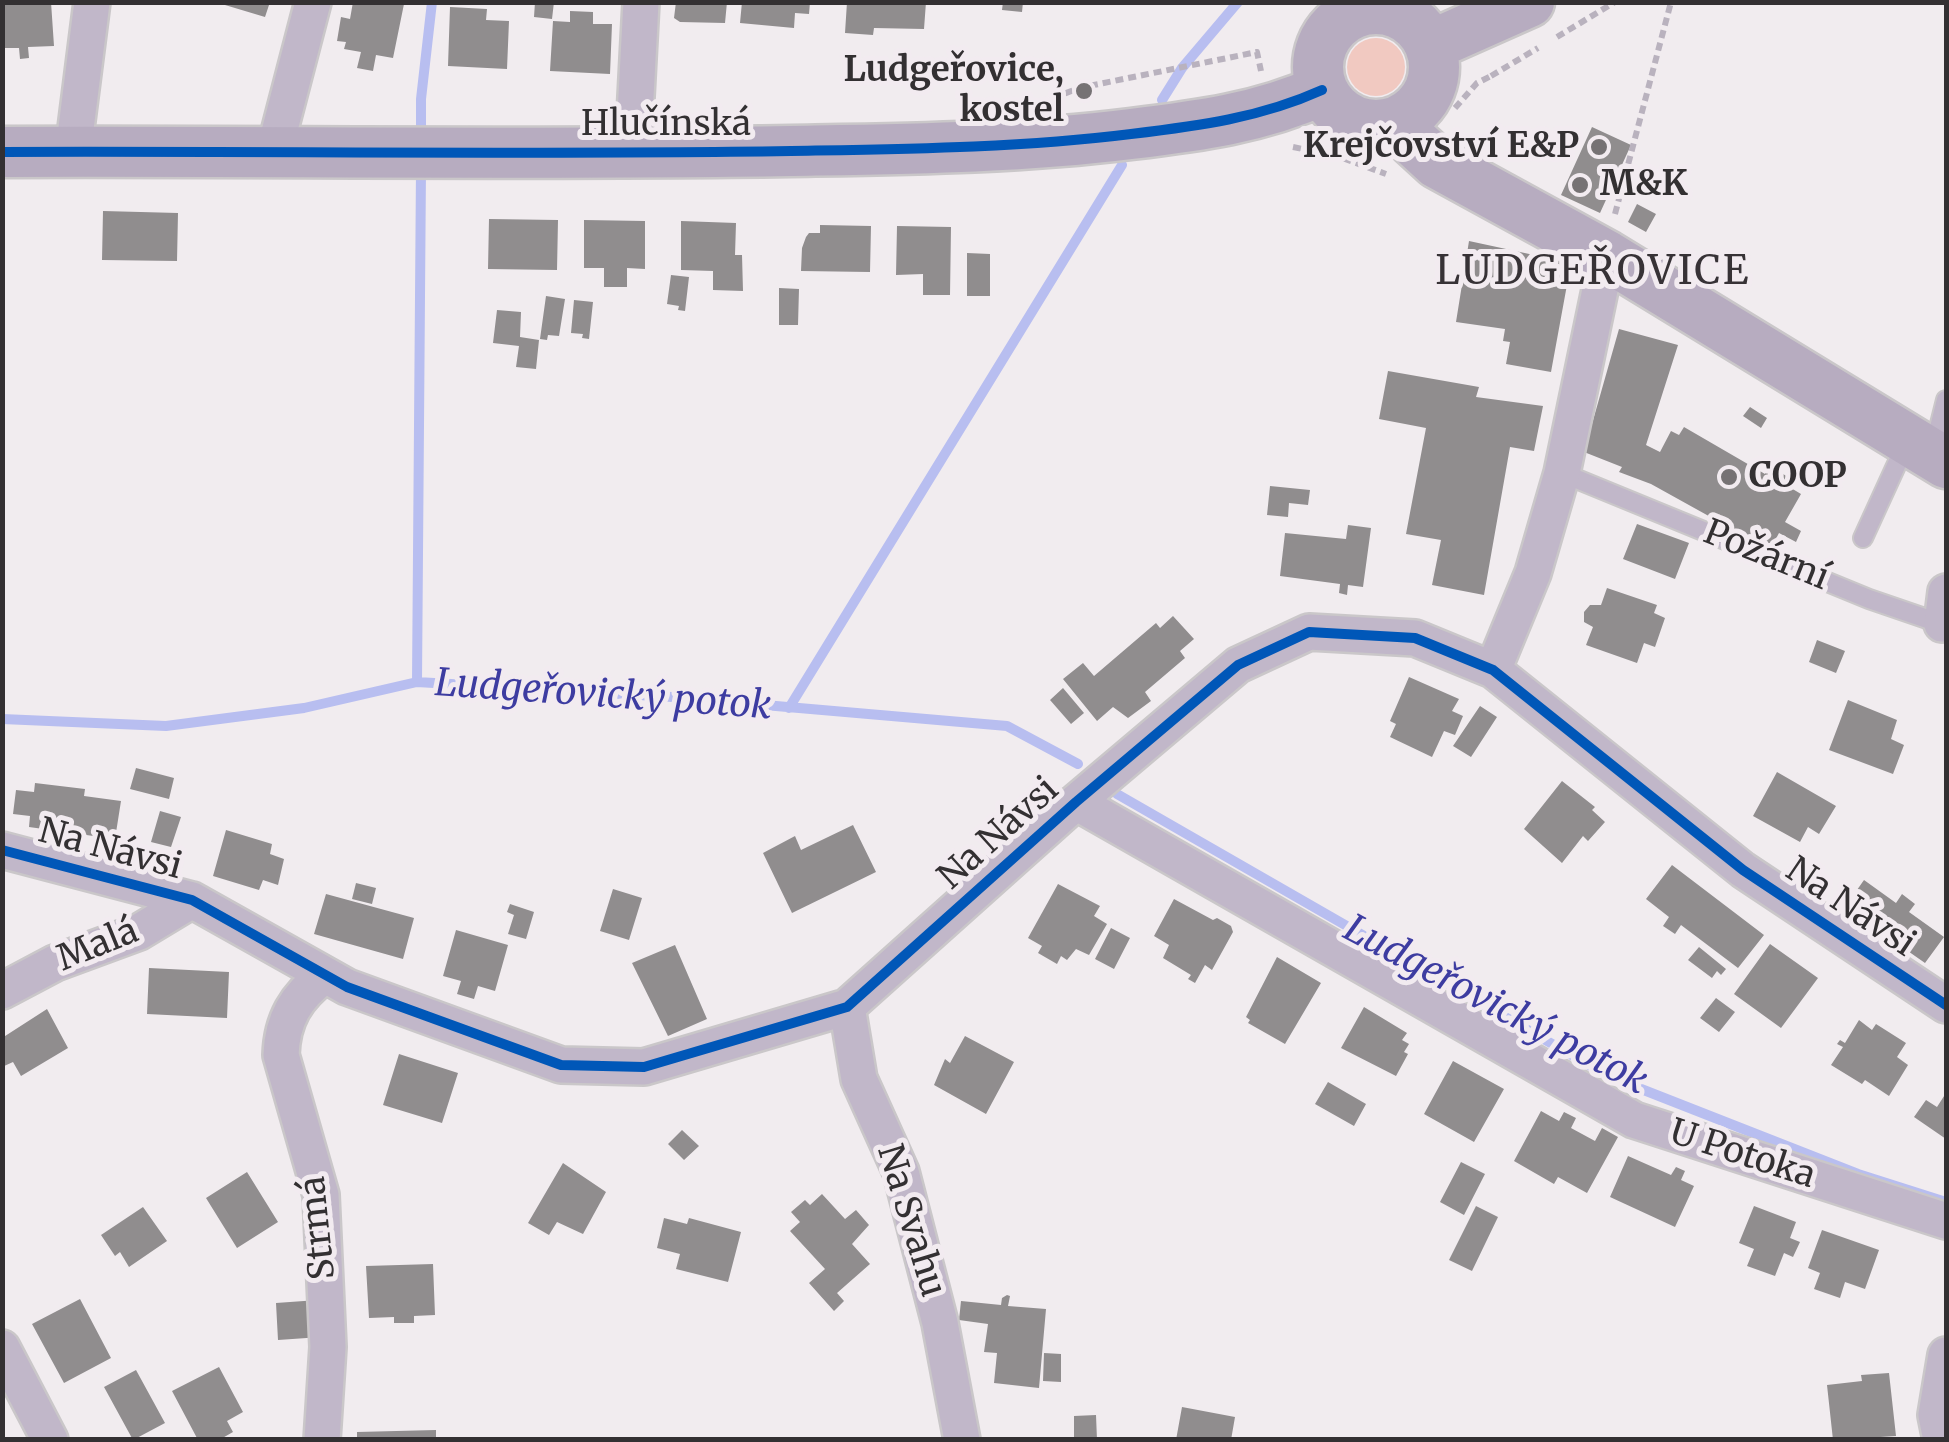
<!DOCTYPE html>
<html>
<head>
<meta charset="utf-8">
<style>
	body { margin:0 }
	#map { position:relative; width:1949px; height:1442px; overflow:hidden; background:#f1ecef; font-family:Merriweather,serif }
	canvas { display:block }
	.frame { position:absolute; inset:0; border:5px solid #333032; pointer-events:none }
</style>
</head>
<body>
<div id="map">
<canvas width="1949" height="1442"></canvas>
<div class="frame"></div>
</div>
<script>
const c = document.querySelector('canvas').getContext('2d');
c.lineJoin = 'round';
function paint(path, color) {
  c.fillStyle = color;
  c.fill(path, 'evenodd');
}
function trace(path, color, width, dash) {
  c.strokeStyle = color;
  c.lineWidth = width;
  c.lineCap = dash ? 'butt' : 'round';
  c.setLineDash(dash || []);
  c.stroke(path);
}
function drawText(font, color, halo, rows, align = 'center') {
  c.font = font + ' Merriweather,serif';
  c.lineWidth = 10;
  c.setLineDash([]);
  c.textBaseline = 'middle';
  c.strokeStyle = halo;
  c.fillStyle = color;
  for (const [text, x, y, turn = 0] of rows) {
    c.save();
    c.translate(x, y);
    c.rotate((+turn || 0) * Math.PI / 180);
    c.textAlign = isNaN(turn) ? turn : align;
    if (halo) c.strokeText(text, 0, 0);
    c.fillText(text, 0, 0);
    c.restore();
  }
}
paint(new Path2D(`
	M1347 67a29 29 0 1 1 58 0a29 29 0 1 1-58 0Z`), '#f1c9c1');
trace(new Path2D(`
	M1162,100l20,-32 56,-66
	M421,141v-42l11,-97
	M417,682l4,-514
	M789,708l333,-543
	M2,719l164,7 138,-18 113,-26 255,15 335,29 71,38
	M1117,794l491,282 250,98 88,28`), '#b8bef0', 10);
paint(new Path2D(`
	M2,2h49l3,44 -26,1 1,11 -9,1 -1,-11h-17z
	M215,2h55l-5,15z
	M353,2l51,2 -11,54 -17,-3 -3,16 -16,-3 4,-16 -17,-3 2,-7 -9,-1 4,-24 9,2z
	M535,2h19l-2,17 -18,-2z
	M676,2h51l-2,21 -45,-1 -6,-4z
	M742,2h68l-1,12 -14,-1 -1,15 -54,-5z
	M847,2h79l-2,27 -50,-1 -1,7 -28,-2z
	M1003,2h20l-1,10 -20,-2z
	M450,7l37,2 -1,11 23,1 -2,48 -59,-3z
	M570,11l23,1v12h19l-2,50 -60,-3 3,-50 17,1z
	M1592,127l39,18 -31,68 -39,-18z
	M1637,204l19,10 -10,18 -18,-10z
	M103,211l75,2 -1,48 -75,-1z
	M489,219l69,1 -1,50 -69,-1z
	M584,220l61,1v48l-18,-1v19h-23v-19h-20z
	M681,221l55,2 -1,32h7l1,36 -30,-1v-19l-32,-1z
	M820,225l51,1 -1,46 -69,-1 1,-23 4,-11 3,-4h11z
	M897,226l54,1 -1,68h-27v-21l-27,1z
	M1469,241l102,22 -20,109 -45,-8 4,-22 -7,-1 2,-12 -49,-7z
	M967,253l23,1v42h-23z
	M671,275l18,2 -4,34 -7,-1 1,-4 -12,-2z
	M779,288l20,1 -1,36h-19z
	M546,296l19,3 -6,37 -11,-1 -1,5 -7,-1z
	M574,300l19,2 -4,37 -7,-1 1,-4 -12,-1z
	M497,310l24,2 -1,25 19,3 -3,29 -20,-2 3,-21 -26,-3z
	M1619,329l59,16 -32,100 14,7 11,-21 8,4 5,-8 81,47 4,-8 21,12 -4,7 15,9 -16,28 16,9 -5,11 -17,-9 -9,17 -119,-66 -32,-12 3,-5 -38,-15z
	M1388,371l91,16 -3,10 67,9 -9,45 -24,-4 -26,148 -52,-10 9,-45 -35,-6 20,-106 -47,-9z
	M1750,407l17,11 -6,10 -18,-12z
	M1270,486l40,4 -2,15 -19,-2 -1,14 -21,-2z
	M1637,524l52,19 -14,36 -52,-20z
	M1348,525l23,3 -8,59 -15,-2 -1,10 -8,-2 1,-9 -60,-8 5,-43 61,6z
	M1607,588l50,17 -3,8 11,5 -10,29 -11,-4 -7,20 -51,-18 7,-18 -9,-5v-10l6,-7h11z
	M1173,616l21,23 -14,12 5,7 -40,34 6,9 -23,17 -15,-11 -16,14 -34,-42 20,-16 11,13 62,-53 4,5z
	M1817,640l28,11 -9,22 -27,-11z
	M1409,677l50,22 -7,12 11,5 -8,19 -11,-4 -12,26 -42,-20 6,-13 -6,-3z
	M1063,688l21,25 -13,11 -21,-24z
	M1848,700l49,20 -6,19 13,6 -11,29 -64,-24z
	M1480,706l17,11 -26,40 -18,-11z
	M136,768l38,10 -5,21 -39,-10z
	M1777,772l59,34 -17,28 -11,-7 -8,15 -47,-26z
	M1562,781l33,26 -3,3 13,12 -17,19 -5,-5 -21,27 -38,-34z
	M35,783l50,6 -1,7 37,5 -6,38 -86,-12 1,-11 -17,-2 3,-24 18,2z
	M160,811l21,6 -10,30 -20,-5z
	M853,825l23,47 -84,41 -29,-60 32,-17 6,14z
	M226,830l46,14 -2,10 14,5 -6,26 -15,-5 -4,10 -46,-14z
	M1672,865l92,70 -26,33 -57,-43 -6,9 -12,-8 6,-9 -23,-18z
	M1864,880l32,23 6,-9 13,10 -6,8 35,25 -19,26 -80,-56z
	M356,883l20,5 -4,16 -20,-5z
	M1058,884l42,22 -6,10 13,8 -18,31 -13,-6 -9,11 -6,-4 -4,8 -19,-11 4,-7 -14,-8z
	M613,889l29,9 -13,42 -29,-9z
	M326,894l88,24 -11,41 -89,-25z
	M1174,899l39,21 4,-2 14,8 2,6 -21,38 -7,-5 -10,18 -7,-4 3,-4 -28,-17 6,-13 -15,-9z
	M510,904l24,8 -8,27 -18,-5 6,-19 -7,-3z
	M1111,928l19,10 -16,31 -19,-10z
	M456,930l52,15 -13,46 -17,-5 -4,13 -17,-5 4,-13 -18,-5z
	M1770,944l48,34 -37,50 -47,-34z
	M675,945l32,74 -39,17 -36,-73z
	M1699,947l27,22 -5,6 -4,-4 -5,7 -24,-18z
	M1277,957l44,26 -36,61 -37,-21 2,-3 -4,-3z
	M149,968l80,4 -2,46 -80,-4z
	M1716,998l19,14 -16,20 -19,-14z
	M1364,1007l43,26 -5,7 7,4 -5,8 4,2 -12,22 -55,-28z
	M47,1009l21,39 -47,28 -8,-14 -11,5v-29z
	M1859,1020l13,10 4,-6 30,19 -9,14 11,8 -19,31 -24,-16 -3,4 -31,-19 12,-18 -6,-3 3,-4 5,3z
	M965,1036l49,26 -28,52 -52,-29 11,-26 5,4z
	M399,1054l59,19 -16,50 -59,-18z
	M1453,1061l51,28 -30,53 -50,-28z
	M1328,1082l38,22 -12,22 -39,-22z
	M1946,1093v46l-32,-22 12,-17 11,7z
	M1541,1111l18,10 5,-9 12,6 -5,10 24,13 7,-13 16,9 -31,56 -29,-16 -4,7 -40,-23z
	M682,1130l17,16 -15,14 -16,-16z
	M1628,1156l43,19 5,-8 9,4 -4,9 13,6 -19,41 -65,-30z
	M1461,1162l24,12 -21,41 -24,-13z
	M563,1163l43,29 -23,42 -26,-12 -8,13 -21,-12z
	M247,1172l31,50 -41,26 -31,-50z
	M822,1194l23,25 11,-9 13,15 -17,19 18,20 -33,29 7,8 -10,10 -25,-28 16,-14 -35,-38 10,-9 -9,-10 14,-12 5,5z
	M1476,1206l22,11 -26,54 -23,-11z
	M1754,1206l42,16 -6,16 10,4 -7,15 -9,-4 -9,23 -28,-10 7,-17 -15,-6z
	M143,1207l24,34 -38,26 -9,-15 -5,4 -14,-21z
	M664,1218l23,6 2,-6 52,14 -13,50 -52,-13 4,-15 -23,-6z
	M1822,1230l57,20 -14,39 -20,-7 -5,16 -26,-9 6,-16 -12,-5z
	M433,1264l2,51 -21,1v7h-20v-6l-25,1 -3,-52z
	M1007,1295l3,1 -2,10 38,3 -7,79 -45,-5 3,-30 -13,-1 4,-28 -29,-4 2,-19 40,4 1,-7z
	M80,1299l31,59 -47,25 -32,-59z
	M318,1300l3,37 -43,3 -2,-37z
	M1044,1353l17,1v28l-18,-1z
	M219,1367l24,45 -16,9 6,11 -14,8h-21l-26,-49z
	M136,1370l29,53 -32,17 -29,-53z
	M1889,1373l7,63 -63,4 -6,-55 35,-4 -1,-6z
	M1182,1407l53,10 -4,23h-55z
	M1096,1415l1,25h-23v-24z
	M436,1430v10h-79v-8z`), '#908d8e');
const lane = new Path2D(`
	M1388,2l1,9
	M1347,17l1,-15
	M1934,448l12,-48
	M1562,473l307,126 73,25
	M1863,538l43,-94`);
const street = new Path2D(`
	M73,152l19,-150
	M274,152l39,-150
	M633,153l8,-151
	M1942,624l4,-32
	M1493,670l40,-97 29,-100 45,-217
	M1076,802l558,318 312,101
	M2,850l190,50 155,87 214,78 83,2 203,-60 229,-205 162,-137 71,-33 106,6 78,32 250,200 203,135
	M2,991l53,-28 84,-31 53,-32
	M847,1007l12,72 42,93 39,151 22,117
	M2,1348l48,92
	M322,1440l6,-93 -7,-152 -40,-140c1,-35 15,-59 43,-79
	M1941,1440l-5,-25 10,-60`);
const secondary = new Path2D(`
	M1318 67a58 58 0 1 1 116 0a58 58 0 1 1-116 0Z
	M1430,46l99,-44
	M1401,120l12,21 24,22 170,93 339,207
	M2,152c263,-1 526,3 789,-1 114,-2 228,-3 340,-17 67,-8 129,-16 191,-44`);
trace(lane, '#cac7c9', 22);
trace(street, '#cac7c9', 40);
trace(secondary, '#cac7c9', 55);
trace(new Path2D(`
	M1557,37l58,-35
	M1491,76l47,-28
	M1053,98l26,-10 178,-36 4,19
	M1455,108l22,-25 14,-7
	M1293,147l44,9 49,18
	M1615,214l56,-212`), '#b9b2be', 6, [8, 5]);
trace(lane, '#c1b7c9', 18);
trace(street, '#c1b7c9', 35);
trace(secondary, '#b7acc0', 50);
trace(new Path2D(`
	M2,152c263,-1 526,3 789,-1 114,-2 228,-3 340,-17 67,-8 129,-16 191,-44
	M2,850l190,50 155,87 214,78 83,2 203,-60 229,-205 162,-137 71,-33 106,6 78,32 250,200 203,135`), '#0057b8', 10);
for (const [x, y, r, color] of [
	[1084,91,10,"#767274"],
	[1599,147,10,"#767274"],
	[1580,185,10,"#767274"],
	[1729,477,10,"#767274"]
]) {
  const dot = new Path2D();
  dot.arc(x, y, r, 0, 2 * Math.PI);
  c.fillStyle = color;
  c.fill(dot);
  trace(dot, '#f2ebf0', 4);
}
drawText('bold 35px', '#333032', '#f2ebf0', [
	["Ludgeřovice,",1064,71],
	["kostel",1064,111],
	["Krejčovství E&P",1579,147],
	["M&K",1600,185,"left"],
	["COOP",1749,477,"left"]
], 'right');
drawText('35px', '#333032', '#f2ebf0', [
	["Hlučínská",666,125],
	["Požární",1766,556,22],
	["Na Návsi",999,834,-42],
	["Na Návsi",110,850,15],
	["Na Návsi",1850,908,34],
	["Malá",98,946,-22],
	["U Potoka",1742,1155,18],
	["Na Svahu",910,1221,73],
	["Strmá",319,1228,-96]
]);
drawText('italic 38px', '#3d3ca1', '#f2ebf0', [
	["Ludgeřovický potok",603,696,4],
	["Ludgeřovický potok",1495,1006,28]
]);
c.letterSpacing = '2.5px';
drawText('40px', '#373236', '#f2ebf0', [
	["LUDGEŘOVICE",1593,273]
]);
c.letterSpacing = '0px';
</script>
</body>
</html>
